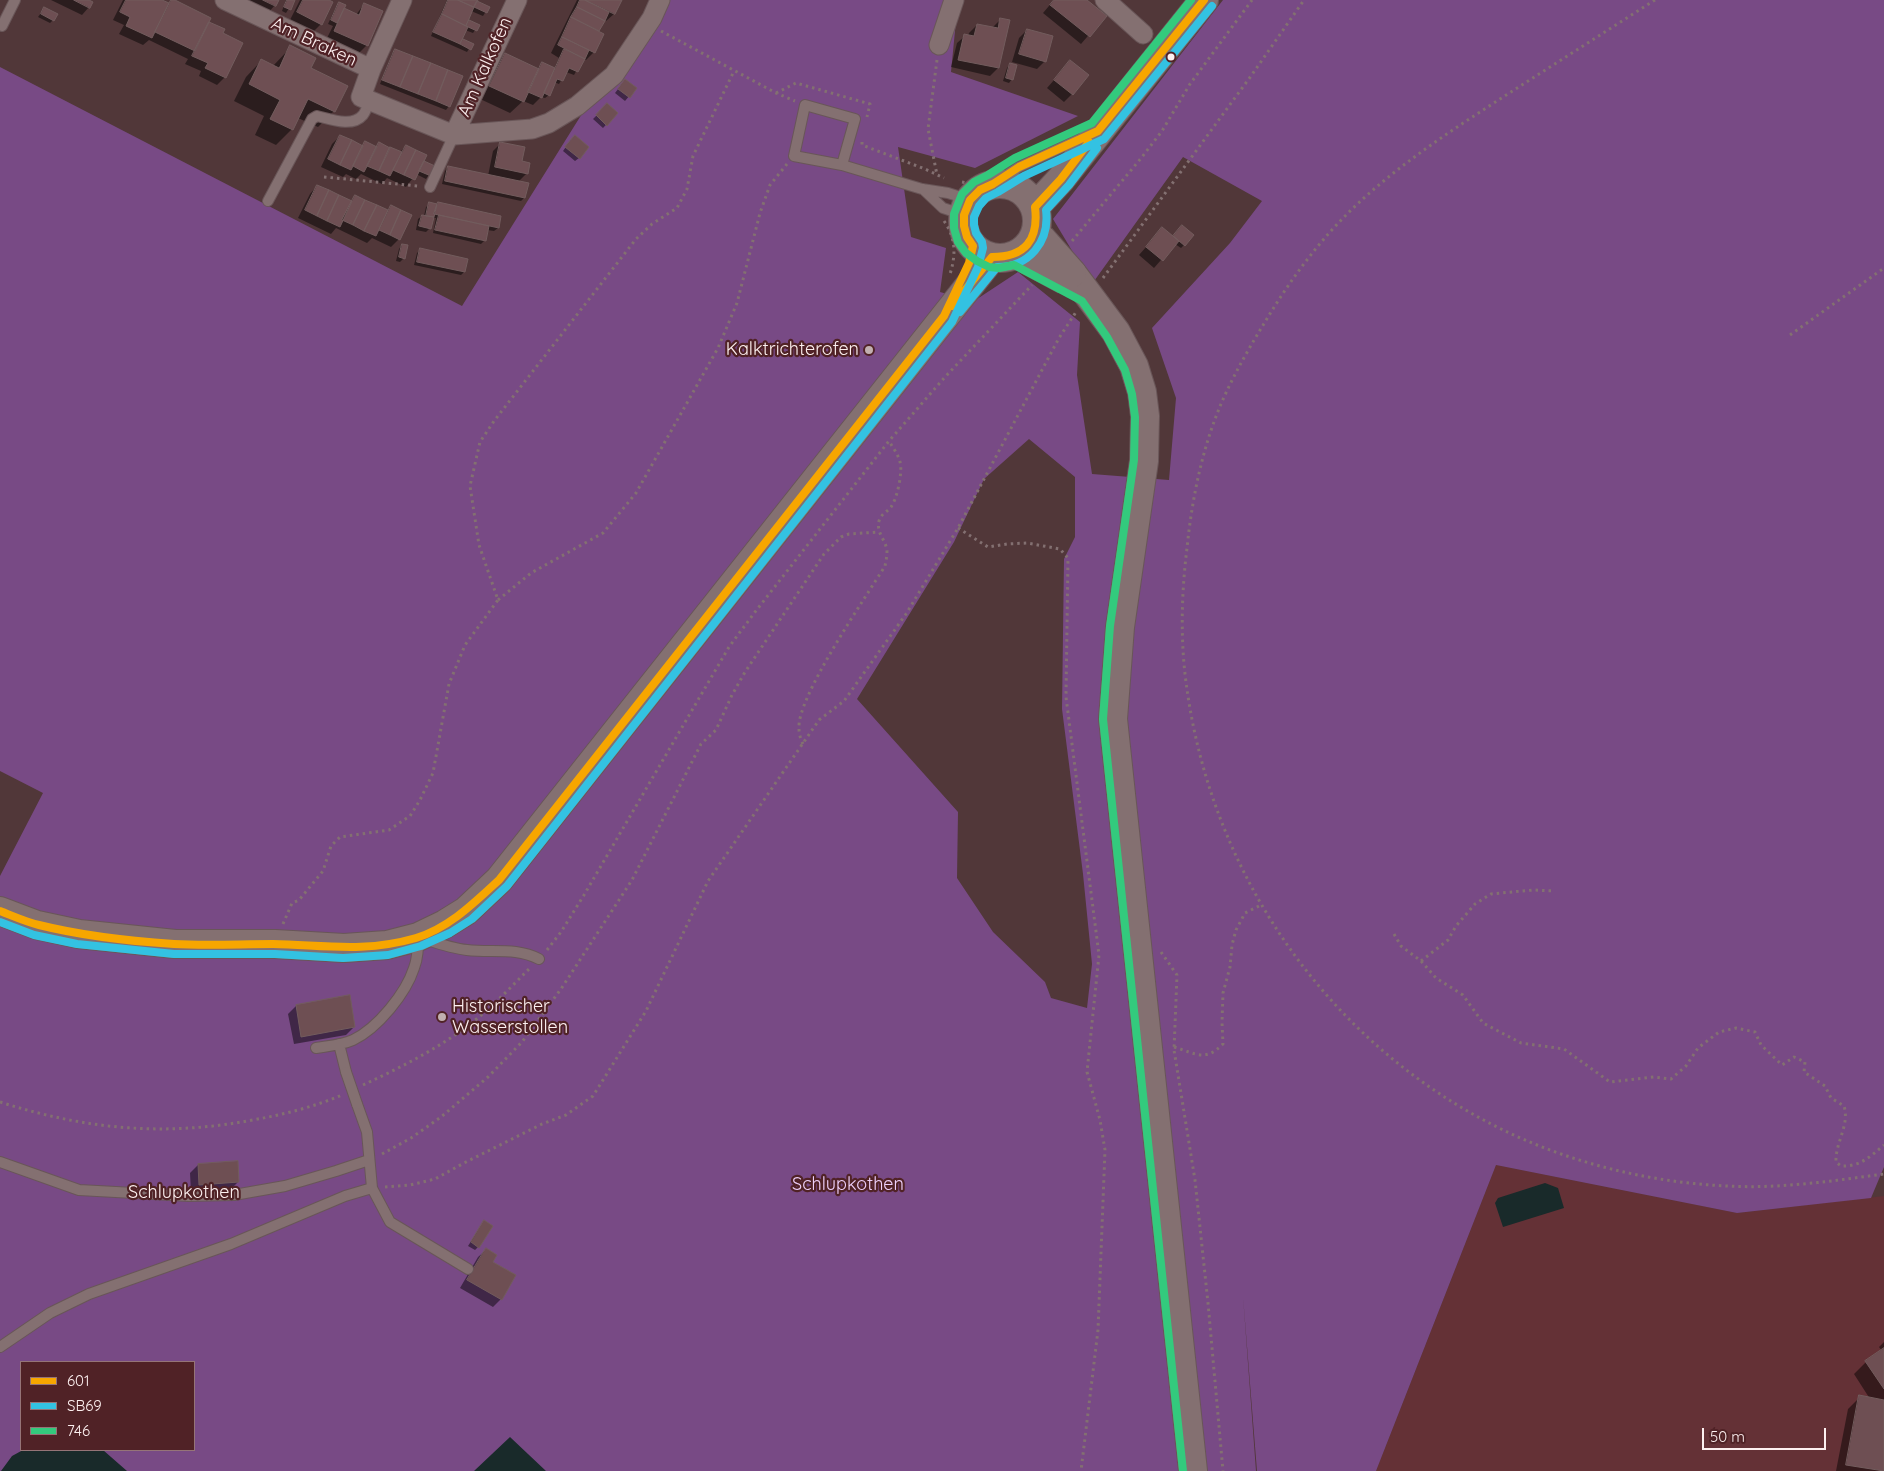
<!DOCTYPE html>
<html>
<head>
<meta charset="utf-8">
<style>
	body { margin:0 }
	#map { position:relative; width:1884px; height:1471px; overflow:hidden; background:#513739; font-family:Quicksand,sans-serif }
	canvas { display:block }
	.legend { position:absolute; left:20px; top:1361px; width:175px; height:90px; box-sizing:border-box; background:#502226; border:1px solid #957477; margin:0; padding:6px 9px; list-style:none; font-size:15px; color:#fdf0f0 }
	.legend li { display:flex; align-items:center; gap:10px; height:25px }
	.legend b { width:25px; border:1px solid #957477 }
	.scale { position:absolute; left:1702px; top:1428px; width:124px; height:22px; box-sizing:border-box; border:2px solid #fdf0f0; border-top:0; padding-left:6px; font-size:15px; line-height:18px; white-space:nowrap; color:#fdf0f0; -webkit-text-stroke:4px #502226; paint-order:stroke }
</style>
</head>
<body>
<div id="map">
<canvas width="1884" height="1471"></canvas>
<ul class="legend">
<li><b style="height:6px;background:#f7a600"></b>601</li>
<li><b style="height:6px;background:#33c2e2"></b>SB69</li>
<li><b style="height:6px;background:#33ca7d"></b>746</li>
</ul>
<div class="scale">50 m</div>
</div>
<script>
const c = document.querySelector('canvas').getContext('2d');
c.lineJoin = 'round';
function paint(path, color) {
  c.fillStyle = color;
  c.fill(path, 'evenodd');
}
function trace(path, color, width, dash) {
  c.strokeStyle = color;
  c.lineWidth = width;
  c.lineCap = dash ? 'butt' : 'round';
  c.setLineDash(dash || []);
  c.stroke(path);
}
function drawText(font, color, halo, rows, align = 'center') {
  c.font = font + ' Quicksand,sans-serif';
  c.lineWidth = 4.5;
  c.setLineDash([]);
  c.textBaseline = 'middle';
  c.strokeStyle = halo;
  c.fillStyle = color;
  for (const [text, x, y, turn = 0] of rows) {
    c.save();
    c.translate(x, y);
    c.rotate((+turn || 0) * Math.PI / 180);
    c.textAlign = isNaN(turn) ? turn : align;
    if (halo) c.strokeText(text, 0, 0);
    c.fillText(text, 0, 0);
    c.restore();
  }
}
paint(new Path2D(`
	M1496,1165l241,48 147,-17v275h-508z`), '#643136');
paint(new Path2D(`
	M653,0h305l-7,72 127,44 -103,52 -77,-21 13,90 35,11 -6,44 34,9 44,-29 62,50 -3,53 15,99 77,6 7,-82 -24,-70 78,-85 32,-42 -79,-44 -91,127 -39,-65 170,-219h661v1167l-13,31 -134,15 -241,-48 -120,306h-119l-14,-175 13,175h-1256v-595l43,-83 -43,-22v-704l462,239zM1029,439l46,38v60l-11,22 -2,150 21,165 9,90 -5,44 -36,-10 -6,-16 -52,-50 -36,-54 1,-66 -101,-113 97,-157 30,-63zM21,1362h173v88h-173z`), '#784a85');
paint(new Path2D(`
	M1545,1183l13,5 6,20 -61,19 -8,-24 3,-5z
	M510,1437l36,34h-72z
	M23,1450h80l24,21h-126l11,-15z`), '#192a2a');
paint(new Path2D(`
	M51,0h35l3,7 -7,8z
	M123,0h37l8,4 4,-4 35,22 15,12 3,43 -8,8 -18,-9 2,-5 -16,-7 3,-5 -39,-19 -6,5 -24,-11 5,-9 -11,-5z
	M238,0h40l-3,5 -7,8z
	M286,0h8l-8,13 -4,-2z
	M300,0h26l-5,24 -8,8 -23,-12z
	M447,0h29v2l12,6 -5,8 -12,-5 -4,10 11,5 -5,7 -8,-3 -4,9 11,5 -5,8 -36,-16z
	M577,0h43l-6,14 -8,7 -3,-1 -5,12 -4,20 -8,8 -3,-1 -9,16 -8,-3 -7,12 -5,-2 -5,13 -4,3 -4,-1 -8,8 -10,-4 -13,12 -32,-15 15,-32 12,-12 32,15 5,-6 12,6 5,-11 -8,-5z
	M1054,0h31l20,16 -24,28 -38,-31z
	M339,3l4,6 13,6 8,-11 3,41 -8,8 -32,-15 6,-12 -5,-2 8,-17z
	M44,9l9,11 -3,3 -12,-6z
	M1001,19l-3,49 -8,8 -39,-9 6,-24 8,-7h3l1,-3 8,-8 16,2z
	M1027,30l18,31 -8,8 -25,-7 7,-24z
	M291,47l18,21 25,43 -16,16 -20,-9 -6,11 -16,16 -21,-10 9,-19 -30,-15 12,-24 16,-17 11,6z
	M395,50l54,56 -3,4 -66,-26 12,-30z
	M1070,62l2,32 -8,8 -17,-14z
	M1010,64l2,15 -3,4 -6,-2 4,-13z
	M622,84l14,4 -11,13 -10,-8z
	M607,105l9,9 -13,14 -10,-9z
	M340,136l22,11 3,-4 10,5 4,-4 20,9 7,-7 14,20 14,1 -8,12 -10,-5 -10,13 -19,-9 -5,6 -21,-10 -5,5 -10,-5 -3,3 -22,-10 11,-23z
	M571,140l8,18 -4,3 -12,-10z
	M501,143l19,19 7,11 -9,9 6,16 -3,3 -79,-17 3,-13 3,-4 40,9 5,-25z
	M317,186l33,16 5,-6 31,15 5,-5 8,33 -8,8 -19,-9 -5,5 -31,-15 -5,6 -33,-16 12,-24z
	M438,203l62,14 -2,11 -4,3 -7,-1 -2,10 -4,4 -48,-11 3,-15h-4l-2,10 -4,4 -10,-2 2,-11 4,-3h2l2,-9 4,-3 6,1z
	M1162,229l11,8 6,-7 5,15 -3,3 -6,-4 -21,24 -15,-13z
	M402,245l2,13 -4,4 -4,-1 3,-12z
	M420,250l44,22 -3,3 -47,-10 3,-12z
	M296,1006l58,21 -8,8 -52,9 -6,-30z
	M198,1165l40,17 -8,8 -39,2 -1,-19z
	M481,1226l-3,21 -3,3 -7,-4z
	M486,1250l15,49 -8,8 -33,-19 18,-31z
	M1884,1342v129h-48l12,-62 12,-12 10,2 -16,-25 12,-12 16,-11 -3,-4z`), '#0007');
const building = new Path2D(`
	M74,0h15l4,2 -3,6z
	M126,0h36l7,3 -17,35 -26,-12 4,-9 -10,-5z
	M171,0h4l36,18 -16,33 -40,-19z
	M263,0h16l-3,6z
	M287,0h8l-4,10 -7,-3z
	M303,0h26l4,2 -11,23 -25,-13z
	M448,0h10l16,7 -8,19 -24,-12z
	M458,0h20l-4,7z
	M580,0h5l24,12 -4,9 -28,-14z
	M585,0h37l-7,14z
	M1054,0h33l20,16 -17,21 -40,-32z
	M477,1l13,6 -3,6 -13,-6z
	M339,2l7,3 -9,18 -6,-3z
	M364,3l19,8 -15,35 -34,-15 10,-23 15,7z
	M44,7l14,7 -4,7 -13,-7z
	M577,7l28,14 -6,10 -28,-14z
	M442,14l26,13 -8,17 -27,-12z
	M571,17l33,17 -9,19 -33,-16z
	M1000,18l10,2 -11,48 -41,-8 6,-26 10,2 3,-12 21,4z
	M469,20l11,5 -3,6 -11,-5z
	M209,22l16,7 -2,4 20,10 -17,35 -21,-10 3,-5 -16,-7z
	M1027,29l26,7 -7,26 -27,-8z
	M562,37l27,13 -4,9 -27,-14z
	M463,39l11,5 -3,6 -11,-6z
	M290,45l26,13 -5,10 37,18 -13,26 -27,-13 -15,31 -23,-11 10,-19 -31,-16 12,-25 18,9z
	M395,49l18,7 -13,31 -18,-7z
	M564,49l21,10 -7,13 -9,-4 -6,13 -6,-2 -7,17 -6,-3z
	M505,53l34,16 -15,33 -35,-16z
	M413,56l18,7 -13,31 -18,-7z
	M1070,60l19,15 -16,20 -19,-15z
	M542,62l13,6 -13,30 -14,-6z
	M431,63l17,7 -12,31 -18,-7z
	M1010,63l7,2 -4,15 -7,-2z
	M448,70l15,6 -13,31 -14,-6z
	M625,79l12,9 -7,10 -12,-9z
	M607,103l11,10 -11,13 -11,-11z
	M340,135l12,5 -12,25 -12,-6z
	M575,135l14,12 -9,12 -15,-12z
	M352,140l11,6 -12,24 -11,-5z
	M365,141l12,6 -13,25 -11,-6z
	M379,142l11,6 -11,23 -12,-5z
	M500,142l25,5 -3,14 8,2 -2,11 -33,-7z
	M406,145l10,5 -12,25 -11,-5z
	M390,147l12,5 -12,24 -11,-5z
	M416,150l11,5 -12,25 -11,-5z
	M424,161l11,5 -4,10 -12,-5z
	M448,166l81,17 -4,15 -80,-17z
	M317,185l12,5 -12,26 -12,-6z
	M329,190l10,5 -12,26 -10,-5z
	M339,195l13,6 -12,26 -13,-6z
	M355,195l10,5 -12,25 -11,-5z
	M365,200l12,5 -13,26 -11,-6z
	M429,202l8,2 -3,13 -8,-1z
	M438,202l63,14 -2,12 -65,-14z
	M377,205l11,5 -12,26 -12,-5z
	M391,205l10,5 -11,25 -11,-5z
	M401,210l11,5 -12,25 -10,-5z
	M422,215l12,2 -3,12 -12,-3z
	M439,215l50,11 -3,15 -51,-11z
	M1182,225l12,10 -9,11 -12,-10z
	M1162,227l17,14 -16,20 -17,-14z
	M402,244l6,1 -3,14 -6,-2z
	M420,248l48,11 -3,13 -48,-10z
	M350,995l5,32 -54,10 -5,-32z
	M238,1161l1,21 -40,3 -1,-21z
	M484,1220l9,6 -14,22 -8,-6z
	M486,1248l11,7 -4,7 23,13 -14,25 -35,-20z
	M1884,1348v41l-19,-28z
	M1859,1395l25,5v71l-38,-6z`);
paint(building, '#6e4f53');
trace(building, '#725c5d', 1);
const service = new Path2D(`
	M2,26l13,-26
	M842,165l13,-46 -50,-14 -11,51 48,9 80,24 26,4 22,7
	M993,184l26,-17 65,-30
	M430,187l24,-52
	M923,189l20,19 21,7
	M268,201l44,-82 5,-3c13,3 35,12 46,-1 3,-4 5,-10 7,-15
	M339,1044l7,28
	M316,1048c12,-2 26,-3 37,-8 25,-12 53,-47 61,-72 4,-10 4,-20 4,-31 16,5 32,11 49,13 25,3 49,-3 72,9
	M357,1104l10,28 5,56 18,34 78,47
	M0,1162l79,28 110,6 45,-1 51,-9 51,-15 33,-11
	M0,1347l50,-34 39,-19 142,-50 114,-48 27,-8`);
const minor = new Path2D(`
	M225,0l146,69 -10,28 93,38 78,-6 17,-6 28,-17 37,-31 38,-57 8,-18
	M1105,0l38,34
	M939,45l15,-45
	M371,69l31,-69
	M454,135l63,-135`);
const secondary = new Path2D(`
	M963 221a37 37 0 1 1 74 0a37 37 0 1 1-74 0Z
	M1035,207l26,-28 143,-179
	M1072,273l44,59 18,34 8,26 3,24 -1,45 -24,166 -7,92 80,752
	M0,911l37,14 42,9 96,10h100l69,4 43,-3 31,-8 27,-13 21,-13 33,-31 493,-623`);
trace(service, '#695658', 12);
trace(minor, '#695658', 21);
trace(secondary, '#695658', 30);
trace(new Path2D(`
	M1655,0c-47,30 -94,60 -141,90 -65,42 -132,84 -184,142 -24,27 -46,58 -65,90 -16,26 -32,54 -44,82 -19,45 -29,95 -34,144 -6,49 -7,99 1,148 30,199 161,373 349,449 60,24 125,38 190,41 52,3 105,-5 157,-12
	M661,31l115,62 19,8
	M937,60l-9,69 9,46
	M776,93l20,-10 74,21 -3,13
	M862,142v3l63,24 19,9
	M324,177l94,9
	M962,182l6,1 16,-8
	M944,221c12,17 12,34 6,53
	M1072,241l70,-84 20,-26 28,-47 62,-84
	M1103,278l148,-202 53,-76
	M1790,335l94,-67
	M958,528l30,19 19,-3 20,-1 33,6 8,9 -2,139 33,258 -12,117 13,48 5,30 -7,180 -17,141
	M498,600l33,-27 72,-40 33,-40 82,-145 19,-45 23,-90 10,-28 17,-21
	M803,744c-2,-4 -4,-10 -4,-15 -3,-31 67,-132 86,-163 1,-5 2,-10 2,-15 -1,-11 -11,-18 -8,-30 2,-7 8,-9 12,-14 6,-8 12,-35 9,-45 -2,-8 -7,-14 -11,-21
	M283,924l9,-21 7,-3 24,-29 8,-25 9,-9 49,-7 21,-14 10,-16 13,-27 16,-89 16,-39 33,-45 -19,-55 -9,-59 10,-44 14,-21 142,-182 16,-15 25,-16 10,-19 6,-33 41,-85
	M1394,934l7,12 20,15 15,17 27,17 20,28 38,20 43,6 46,33 44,-5 17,2 15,-13 12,-18 21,-16 17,-4 19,4 6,13 21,20 12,-8 11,5 -1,10 21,14 6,12 13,8c6,19 -9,37 -8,56l5,4c19,1 30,-10 43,-21
	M547,950l14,-18 23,-37 145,-248 26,-35 134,-171 56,-64 87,-92
	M1161,952l16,23 -3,75 21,130 13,123 15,168
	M1421,961l27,-21 8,-14 19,-22 16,-10 42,-4 22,1
	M1174,1047c23,7 31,15 49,-3l-1,-22 1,-29 7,-26 2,-22 4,-15 9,-17 16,-8
	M363,1085c41,-19 82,-40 116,-68 18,-15 34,-32 50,-48
	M0,1102c88,28 167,35 258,17 28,-5 58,-13 84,-24
	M382,1154l29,-16 30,-21 47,-40 34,-35 39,-53 71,-109 69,-136 15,-14 16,-35 13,-23 79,-118 17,-17 8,-3 30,-2
	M385,1187l25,-2 25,-6 29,-16 78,-39 24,-9 27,-19 53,-85 62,-130 111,-161 25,-19 62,-87 52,-86 101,-190 17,-26`), '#837071', 3, [2.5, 4]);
trace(service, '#847071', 10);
trace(minor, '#847071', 19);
trace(secondary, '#847071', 28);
const serviceBridge = new Path2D(`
	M346,1072l11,32`);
const secondaryBridge = new Path2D(`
	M1041,238l31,35
	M1026,259l39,21`);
trace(serviceBridge, '#695658', 12, []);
trace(secondaryBridge, '#695658', 30, []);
trace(serviceBridge, '#847071', 10);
trace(secondaryBridge, '#847071', 28);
trace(new Path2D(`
	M952,306l40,-49c33,0 47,-17 43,-50l26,-28 28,-37
	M0,911c13,5 26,11 39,14 44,11 90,16 135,19 33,2 66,0 99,0 51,1 91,9 143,-6 33,-10 58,-35 83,-58l445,-564 25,-53 4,-17 -6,-9 -3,-11v-11l6,-15 10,-10 13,-6 26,-17 79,-36 106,-131`), '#f7a600', 8);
trace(new Path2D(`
	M960,312l37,-45c32,0 53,-25 49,-57l23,-25 28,-37
	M0,922l34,13 43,9 97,10h101l68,4 45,-3 33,-9 29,-13 22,-14 35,-33 445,-564 26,-55 5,-19 -1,-6 -6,-9 -2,-8v-8l5,-11 7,-8 12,-6 26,-16 80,-37 108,-133`), '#33c2e2', 8);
trace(new Path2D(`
	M1183,1471l-80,-752 7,-93 24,-166 1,-43 -3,-23 -7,-24 -18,-33 -25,-36 -68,-36 -15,3 -10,-1 -12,-6 -11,-8 -8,-11 -4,-14v-14l8,-20 12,-12 14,-7 27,-17 77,-35 99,-123`), '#33ca7d', 8);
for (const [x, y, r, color] of [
	[1171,57,4.5,"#fdf0f0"],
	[869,350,5,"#c1afb0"],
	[442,1017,5,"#c1afb0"]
]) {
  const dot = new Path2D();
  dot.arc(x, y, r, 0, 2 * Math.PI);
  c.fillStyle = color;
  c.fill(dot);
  trace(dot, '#502226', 2);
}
drawText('18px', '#fdf0f0', '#502226', [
	["Am Braken",314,42,25],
	["Am Kalkofen",485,67,-66],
	["Schlupkothen",184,1193]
]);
drawText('18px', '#fdf0f0', '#502226', [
	["Kalktrichterofen",859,350],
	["Historischer",452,1007,"left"],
	["Wasserstollen",452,1028,"left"]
], 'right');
drawText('18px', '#efd1fc', '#502226', [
	["Schlupkothen",848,1185]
]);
</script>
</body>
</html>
